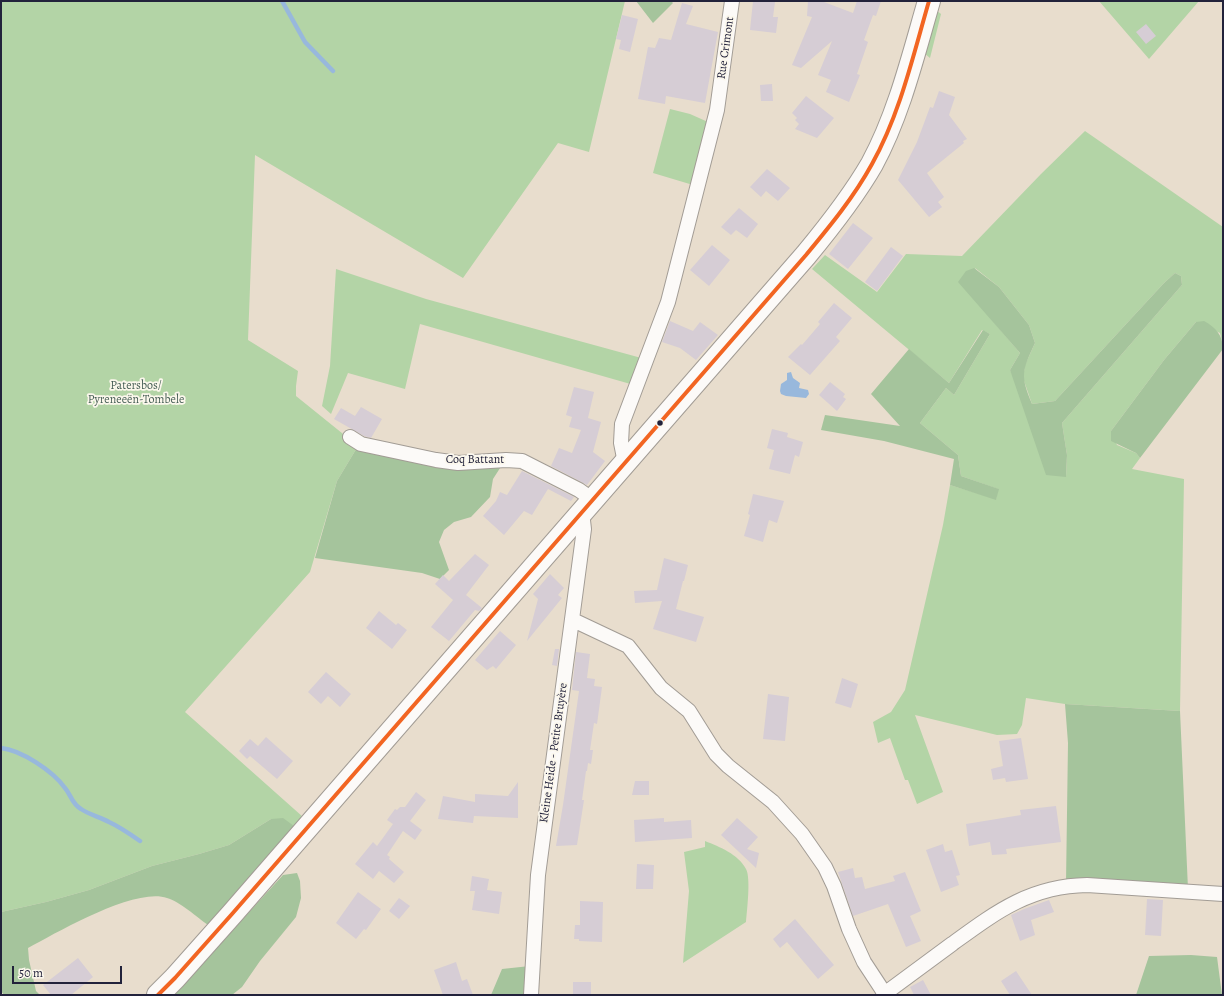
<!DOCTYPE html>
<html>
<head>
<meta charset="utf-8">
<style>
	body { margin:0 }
	#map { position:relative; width:1224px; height:996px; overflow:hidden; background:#e8ddcd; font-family:Alegreya,serif }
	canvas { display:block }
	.frame { position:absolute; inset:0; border:2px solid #22223b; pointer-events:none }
	.scale { position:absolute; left:12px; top:966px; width:110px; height:18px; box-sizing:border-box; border:2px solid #22223b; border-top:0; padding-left:5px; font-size:12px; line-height:14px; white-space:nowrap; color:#22223b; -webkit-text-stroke:3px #fbf7ec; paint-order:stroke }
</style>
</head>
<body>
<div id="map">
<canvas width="1224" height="996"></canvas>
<div class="frame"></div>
<div class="scale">50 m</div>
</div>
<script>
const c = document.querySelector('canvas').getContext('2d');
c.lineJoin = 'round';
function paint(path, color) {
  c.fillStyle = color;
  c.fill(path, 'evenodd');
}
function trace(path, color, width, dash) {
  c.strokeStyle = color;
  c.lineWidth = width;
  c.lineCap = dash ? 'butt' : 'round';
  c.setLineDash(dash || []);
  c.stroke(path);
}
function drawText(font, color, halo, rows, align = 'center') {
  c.font = font + ' Alegreya,serif';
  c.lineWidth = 3.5;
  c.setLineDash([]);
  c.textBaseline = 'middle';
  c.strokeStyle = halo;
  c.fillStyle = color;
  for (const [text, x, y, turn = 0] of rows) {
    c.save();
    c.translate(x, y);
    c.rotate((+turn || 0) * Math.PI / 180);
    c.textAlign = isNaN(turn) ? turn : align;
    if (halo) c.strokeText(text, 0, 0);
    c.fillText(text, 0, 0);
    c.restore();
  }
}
paint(new Path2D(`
	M1,1h624l-36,151 -31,-9 -95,135 -208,-123 -7,185 50,31 -2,15v10l62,50 -21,35 -27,91 -125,140 118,105 -9,9 -23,-7 -42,26 -30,9 -47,12 -63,24 -43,12 -45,10z
	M1099,1h100l-50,58z
	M936,10l5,4 -11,44 -6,-5z
	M670,109l20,5 18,8 -15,63 -40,-12z
	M1085,131l138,96v119l-3,-13 -24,-11 -32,38 -53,71 6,14 19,8 4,5 -8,11 52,10 -4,232 -115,-7 -39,-6 -4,27 -5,9 -20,1 -82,-20 28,77 -26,12 -9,-24h-3l-15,-42 -12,5 -5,-21 18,-10 14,-22 38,-165 7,-40 46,14 2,-10 -37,-13 -3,-21 -38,-32 26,-35 8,7 36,-61 -8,-4 -33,53 -137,-114 13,-14 52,37 29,-38 56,2 79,-82zM975,268l24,19 30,38 6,18 -10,22 -2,13 9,26 23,-3 109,-118 11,-10 6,3 1,9 -120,138 5,32 -1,22 -56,-107 10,-17 -29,-34z
	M336,269l90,30 219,60 -11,26 -214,-61 -15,65 -57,-16 -17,41 -9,-8 8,-40z
	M705,841c15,6 33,13 41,28 5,9 1,41 0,53l-63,41 6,-72 -5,-39 21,-5z`), '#b3d4a6');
paint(new Path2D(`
	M636,1h35l2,2 -20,20z
	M974,268l25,19 30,38 6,18c-13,28 -15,32 -3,61l23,-3 109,-118 11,-10 6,3 1,9 -120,138 5,32 -1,22 -20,-2 -36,-105 10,-17 -62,-71 8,-11z
	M1204,321c11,6 19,14 19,28l-83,109 -4,-5 -25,-12v-10l53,-71 32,-38z
	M983,330l7,4 -36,61 -8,-7 -26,35 38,32 3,21 38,13 -3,11 -46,-15 4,-26 -70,-18 -63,-11 4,-15 75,11 -29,-32 38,-45 40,34z
	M358,446l144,19 -9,14 -3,18 -19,20 -17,5 -10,8 -5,12 10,28 -9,9 -18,-6 -107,-15 22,-77z
	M1065,704l115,7 8,178 -122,-6 2,-140z
	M283,818l11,8 -86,99c-10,-7 -29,-24 -41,-27 -32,-11 -109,34 -139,50l1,12 7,31 4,4h-36l-3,-4v-79l45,-10 43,-12 63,-24 47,-12 30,-9 42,-26z
	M297,873l3,8 1,17 -5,19 -36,44 -18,26 -10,8h-59l110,-120z
	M1191,955l26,2 5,38h-86l13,-39z
	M530,966l-2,29h-37l11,-26z`), '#a5c49c');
paint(new Path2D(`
	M791,372l2,6 7,5 -1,5 9,2 1,4 -3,4 -20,-2 -5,-2 -1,-3 1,-7 6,-4v-7z`), '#98b8dc');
trace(new Path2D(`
	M282,1l23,41 28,29
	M1,748c20,2 52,23 64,40 6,7 7,16 16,21 9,6 19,8 28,13 11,5 21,12 31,19`), '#98b8dc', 4.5);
paint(new Path2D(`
	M753,1l22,1 -2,15h5l-2,16 -26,-3z
	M808,1l16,1 29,11 4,-12h24l-5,15 -3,-1 -9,25 4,2 -11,32 3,1 -11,27 -23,-10 5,-12 -13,-5 14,-34 -31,27 -9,-3 20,-48 -5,-1z
	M682,3l11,3 -7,18 32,8 -13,71 -39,-7 -1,8 -27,-5 10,-52 7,1 4,-10 12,2z
	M622,15l16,4 -8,33 -11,-3 2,-9 -5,-1z
	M1146,24l10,12 -10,8 -10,-12z
	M772,84l1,17h-12l-1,-16z
	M939,91l16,6 -6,18 18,24 -4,2 1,2 -37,30 17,24 -6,5 4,5 -13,10 -31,-37 19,-38 13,-35 3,1z
	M806,96l28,22 -17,20 -22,-9 4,-5 -4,-4 2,-2 -5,-5z
	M767,169l23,19 -12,13 -12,-10 -5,6 -11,-10z
	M739,208l19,16 -11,14 -11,-8 -5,5 -10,-8z
	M853,223l20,15 -25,31 -19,-15z
	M712,245l18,15 -21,26 -19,-16z
	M891,247l12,9 -26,35 -12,-9z
	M834,303l18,15 -16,19 4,4 -30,34 -22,-18 13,-13 1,1 18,-21 -2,-2z
	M670,321l23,10 7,-9 18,13 -22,25 -16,-12 -18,-6z
	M830,382l15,12 -2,3 3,2 -9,12 -18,-16z
	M574,387l20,5 -6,26 13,4 -8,30 12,9 -18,24 -36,-19 8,-18 13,5 9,-23 -12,-3 3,-10 -6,-2z
	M361,407l21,12 -11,19 -7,-2 -30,-17 7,-11 14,8z
	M772,429l16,4 -1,4 16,5 -4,15 -4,-2 -5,19 -21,-5 5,-19 -7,-2z
	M522,471l52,26 -3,4 -23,-12 -16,26 -8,-4 -20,24 -21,-19 13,-15 4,-9 7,3z
	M753,494l31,7 -7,22 -8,-3 -6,22 -19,-6 6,-21 -2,-1z
	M475,554l14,11 -23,30 16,13 -3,3 -4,-1 -26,31 -18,-14 22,-27 -18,-16 8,-9 6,6z
	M664,558l24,7 -4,16h-1l-7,28 28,8 -8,25 -43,-13 9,-28 -27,2 -1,-12 23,-1z
	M550,574l14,14 -6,7 4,3 -35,43 11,-42 -5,-5z
	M379,611l17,14 2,-2 9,7 -15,19 -26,-21z
	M500,631l16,14 -20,24 -3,-3 -6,4 -12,-10z
	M555,649h4l-2,17 -5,-1z
	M576,652l14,2 -3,24 8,1 -1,7 8,1 -5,37 -3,-1 -4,27h3l-2,14 -3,-1 -1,8h-1l-4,29h2l-7,45 -21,1 7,-41 16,-114 -7,-1z
	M326,672l25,22 -11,13 -12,-11 -7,8 -13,-12z
	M842,678l16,6 -7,24 -16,-5z
	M768,694l21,3 -4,44 -22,-2z
	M266,737l27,24 -16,18 -27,-23 -3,3 -8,-8 11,-12 8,7z
	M1021,738l7,41 -22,3 -1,-4 -12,2 -2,-11 12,-3 -4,-25z
	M635,781h14v14h-17z
	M518,782v36l-44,-2 -1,7 -35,-4 5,-23 32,6v-8l33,2z
	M416,792l10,8 -16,21 12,9 -7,10 -12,-9 -16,24 3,2 -1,2 15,13 -10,11 -15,-12 -6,8 -18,-15 18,-22 4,4 16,-22 -6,-4 8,-11 2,1 3,-3h5z
	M1056,806l5,36 -55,7 1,5 -15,1 -2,-13 -21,4 -3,-22 55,-9 -1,-5z
	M664,818v4l27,-2 1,18 -57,4 -1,-22z
	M737,818l21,19 -11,12 12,4 -3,15 -35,-33z
	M943,844l2,8 7,-2 8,25 -4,1 3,9 -18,7 -15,-42z
	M637,864l17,1 -1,24h-17z
	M853,868l2,10 7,-1 3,12 30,-8 -2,-5 12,-4 16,39 -11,5 11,25 -15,6 -18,-43 -35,12 -15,-44z
	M472,876l17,3 -2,11 15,2 -3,22 -27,-4 3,-19h-5z
	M358,892l23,17 -15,21 -2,-1 -8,10 -20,-16z
	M399,898l11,8 -11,13 -10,-8z
	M1147,899l16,1 -2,36 -16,-1z
	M1049,900l5,12 -23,8 4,15 -15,6 -9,-26 13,-6z
	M580,901l23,1 -1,40 -23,-1v-2h-5l1,-14h5z
	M795,919l39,46 -16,14 -31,-37 -7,6 -7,-9z
	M78,958l15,19 -22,18h-20l-8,-10z
	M456,962l6,19 5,-2 6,16h-30l-9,-25z
	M1016,971l16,24h-22l-9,-14z
	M923,980l8,15h-17l-4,-8z
	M573,982h18v13h-18z`), '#d6cdd5');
const street = new Path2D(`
	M350,437l11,7 75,16 22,3 48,-3 16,1 57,29 14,10
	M625,463l-4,-20 1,-19 46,-122 49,-192 15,-109
	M573,620l55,26 33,42 28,23 27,43 12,12 45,36 29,32 23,33 9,19 15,43 15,33 21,32
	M531,995l7,-120 46,-346 -2,-17
	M883,995c23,-17 46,-34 69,-51 44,-32 78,-58 135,-59l136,9`);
const primary = new Path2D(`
	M158,995l17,-17 57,-64 574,-659c24,-29 47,-58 66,-91 27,-50 41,-108 57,-163`);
trace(street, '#a29c95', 16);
trace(primary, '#a29c95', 24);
trace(street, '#fcfaf8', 14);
trace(primary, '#fcfaf8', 22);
trace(new Path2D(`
	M158,995l17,-17 57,-64 574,-659c24,-29 48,-58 66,-91 28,-50 41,-108 57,-163`), '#f26522', 4);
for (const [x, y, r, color] of [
	[660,423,3.5,"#22223b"]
]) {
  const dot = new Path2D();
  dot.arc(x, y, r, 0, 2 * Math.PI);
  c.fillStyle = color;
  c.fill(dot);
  trace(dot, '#fbf7ec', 1.5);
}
drawText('12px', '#22223b', '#fbf7ec', [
	["Rue Crimont",726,48,-82],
	["Coq Battant",475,460],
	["Kleine Heide - Petite Bruyère",554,753,-82]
]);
drawText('12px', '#465e55', '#fbf7ec', [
	["Patersbos/",136,386],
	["Pyreneeën-Tombele",136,400]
]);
</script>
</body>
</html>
